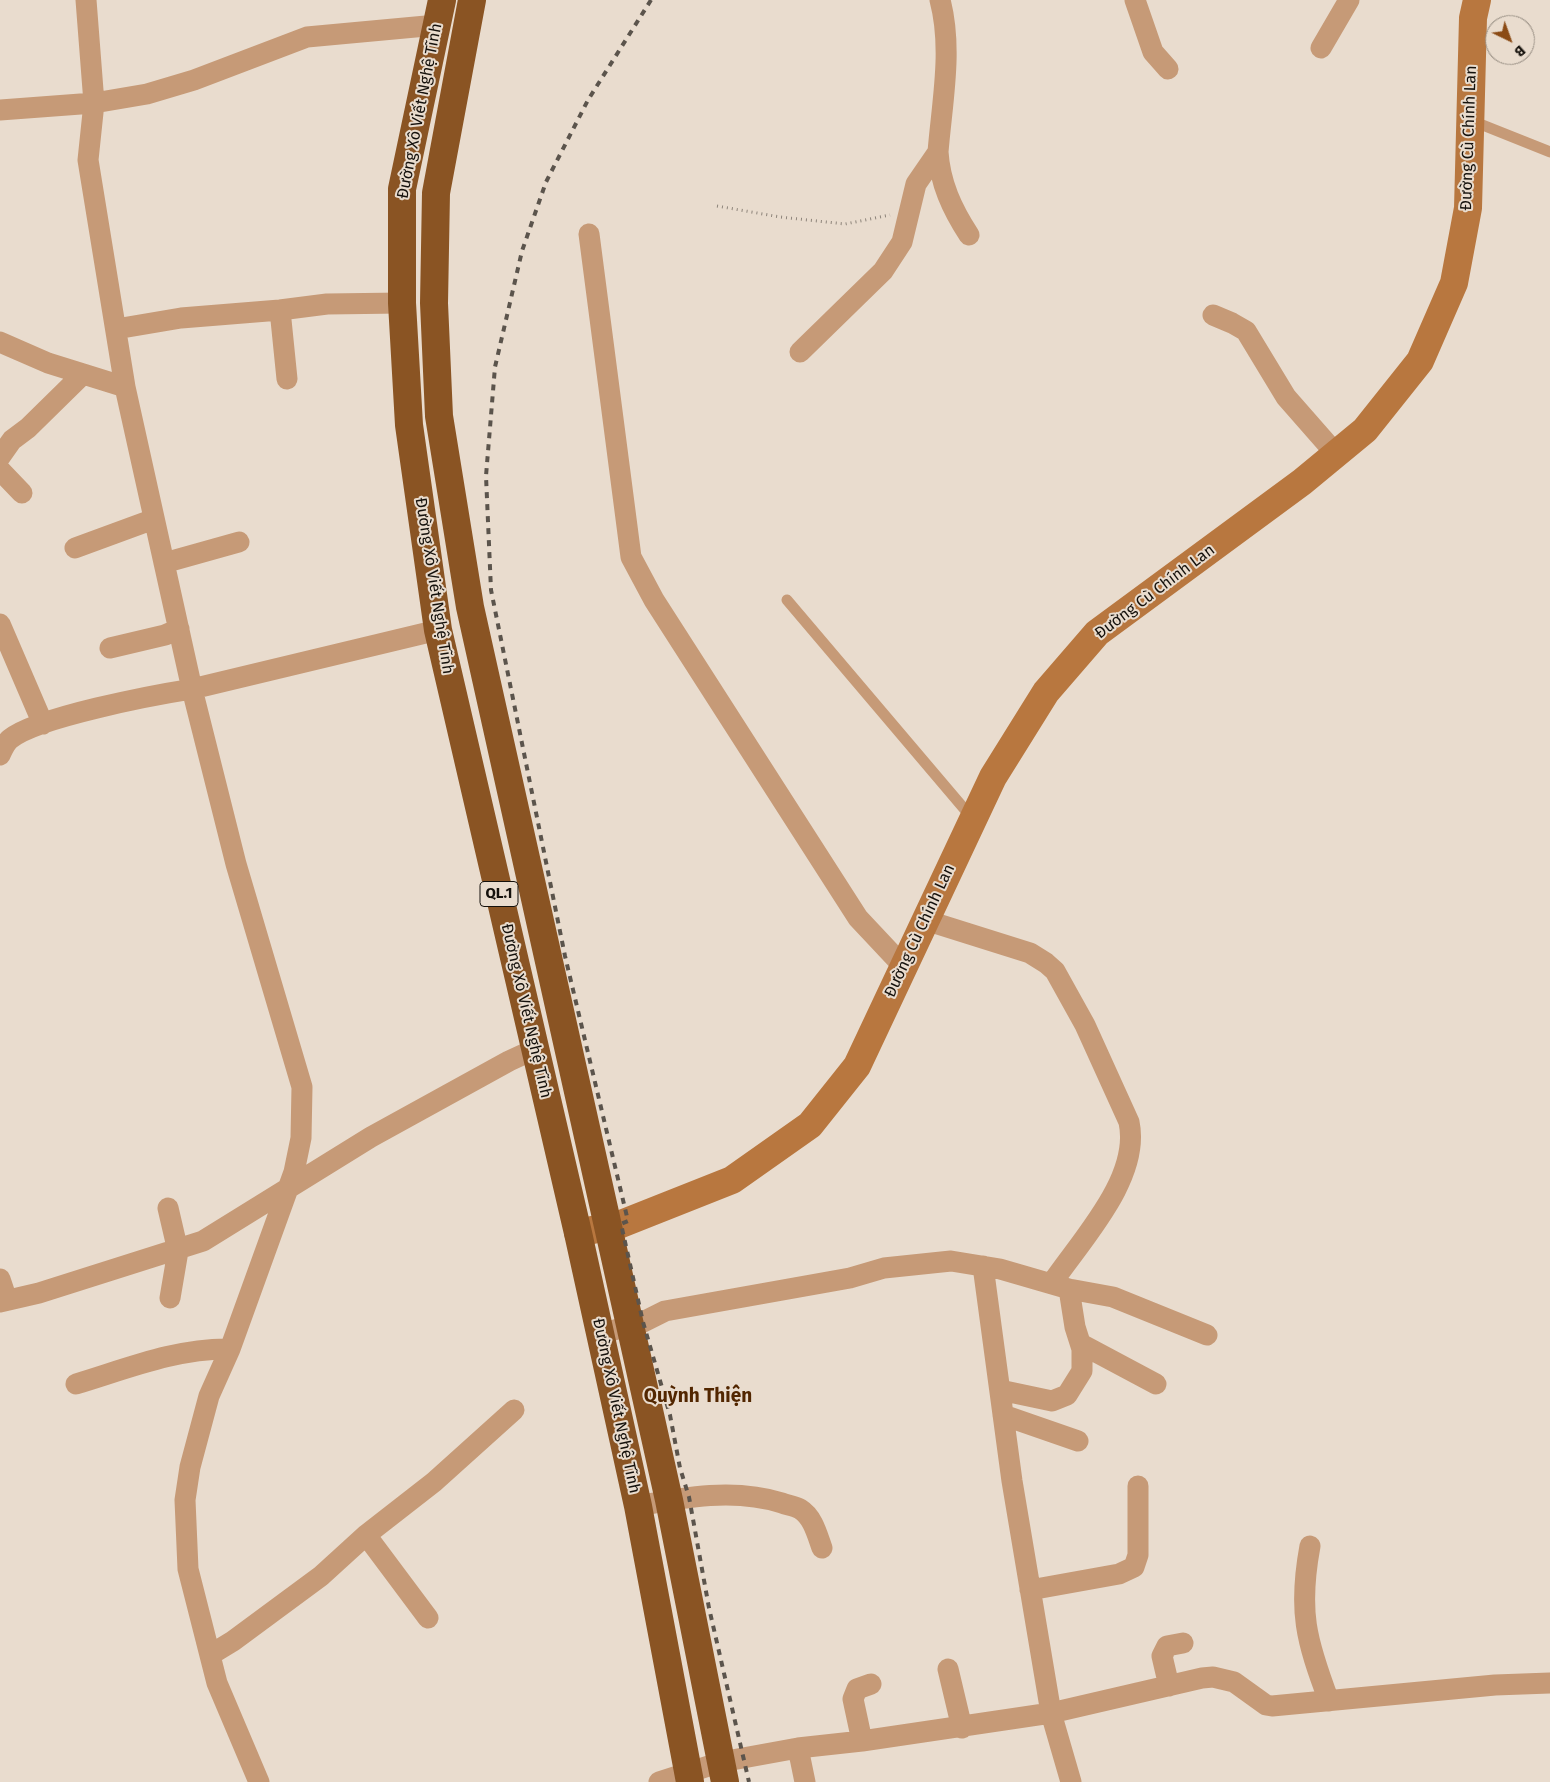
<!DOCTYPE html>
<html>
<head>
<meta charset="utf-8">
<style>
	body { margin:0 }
	#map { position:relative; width:1550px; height:1782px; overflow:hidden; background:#e9dcce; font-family:"Fira Sans",sans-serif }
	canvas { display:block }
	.north { position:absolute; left:1485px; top:15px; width:50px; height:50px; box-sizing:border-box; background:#e9dcce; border:1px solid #948b80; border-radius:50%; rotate:138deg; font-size:14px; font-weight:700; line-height:20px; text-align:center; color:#15110c }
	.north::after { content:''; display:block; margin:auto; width:18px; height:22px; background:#8b4b15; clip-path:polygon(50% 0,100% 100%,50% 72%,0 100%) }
</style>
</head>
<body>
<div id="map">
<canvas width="1550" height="1782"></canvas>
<div class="north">B</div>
</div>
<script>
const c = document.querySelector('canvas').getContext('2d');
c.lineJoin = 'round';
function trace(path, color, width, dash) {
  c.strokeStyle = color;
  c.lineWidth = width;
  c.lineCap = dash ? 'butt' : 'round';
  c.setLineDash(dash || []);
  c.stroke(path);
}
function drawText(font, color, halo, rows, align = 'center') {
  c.font = font + ' "Fira Sans",sans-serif';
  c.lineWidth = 4;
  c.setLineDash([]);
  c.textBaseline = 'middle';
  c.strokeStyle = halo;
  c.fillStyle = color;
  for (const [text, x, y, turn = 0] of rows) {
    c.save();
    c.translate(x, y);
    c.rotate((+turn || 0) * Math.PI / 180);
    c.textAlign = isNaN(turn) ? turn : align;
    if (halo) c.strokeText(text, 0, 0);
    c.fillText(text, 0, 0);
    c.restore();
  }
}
trace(new Path2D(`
	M717,206l63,11 65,7 45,-9`), '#8d847a', 3, [1, 4]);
trace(new Path2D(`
	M1470,120l80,32
	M787,600l185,218`), '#c69a77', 11);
trace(new Path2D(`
	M86,0l8,103 -6,57 37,227 67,302 44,175 66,223 -1,51 -7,34 -64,177 -21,47 -19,71 -5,33 3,69 29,114 42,99
	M940,0c13,49 2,102 -2,152 2,31 14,57 31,83
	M1135,0l18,52 15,17
	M1321,48l28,-48
	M0,110l94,-7 53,-9 47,-14 113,-43 130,-12
	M589,234l42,323 23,43 204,318 46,49
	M280,310l7,69
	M1213,315l19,8 14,8 40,66 50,57
	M116,329l65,-11 99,-8 47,-6 75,-1
	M0,342l48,21 77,24
	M800,352l83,-81 19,-29 14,-58 22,-32
	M0,457l12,-17 16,-12 55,-54
	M0,470l22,23
	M75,548l79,-29
	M164,563l75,-21
	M0,624l43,100
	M110,648l55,-13 14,-6
	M0,755c3,-6 5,-12 10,-16 27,-22 144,-44 182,-50l246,-59
	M925,920l105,33 16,10 9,8 30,54 44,97c12,56 -48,118 -77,161
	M168,1208l10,43 -8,47
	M983,1266l29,215 39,232 20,69
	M0,1279l7,21
	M0,1302l39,-9 164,-52 168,-104 138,-76 26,-12
	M600,1334l43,-12 22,-11 185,-33 34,-10 67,-7 49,8 69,20 44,8 94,38
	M1081,1344l75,40
	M76,1384c50,-15 101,-36 154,-35
	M1000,1390l52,11 15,-6 15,-24v-22l-7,-22 -6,-38
	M1003,1415l75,26
	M638,1506c47,-9 97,-18 144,-3 5,2 13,3 18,6 13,8 17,25 22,39
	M366,1535l62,83
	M1310,1546c-12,65 -4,94 19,155
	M1030,1590l89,-16 15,-7 4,-12v-69
	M210,1655l23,-14 88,-65 45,-41 68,-53 80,-72
	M948,1669l14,59
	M1169,1686l-7,-30 5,-10 16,-3
	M862,1741l-9,-42 4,-10 14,-5
	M798,1748l7,34
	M659,1782l62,-20 77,-14 64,-7 189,-28 151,-35 11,-1 21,5 32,23 6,1 223,-21 55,-2`), '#c69a77', 21);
trace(new Path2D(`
	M578,1233l43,-9 111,-44 78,-55 47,-59 136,-289 53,-85 51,-59 205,-151 63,-52 55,-69 34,-78 14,-75 5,-190 4,-18`), '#b8773f', 28);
trace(new Path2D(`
	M442,0l-40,189v114l7,122 29,205 140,603 60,273 52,276
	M472,0l-36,193 -2,110 5,113 31,191 199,893 56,282`), '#8a5423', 28);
trace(new Path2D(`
	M651,0l-63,100 -42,82 -24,69 -27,116 -9,109 5,114 74,366 63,265 -7,3 22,98 27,93 10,53 9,29 20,111 40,174`), '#5b544c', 4, [6, 6]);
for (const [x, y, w] of [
	[499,894,38]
]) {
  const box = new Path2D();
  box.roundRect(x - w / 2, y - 12.5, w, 25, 4);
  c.fillStyle = '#e9dcce';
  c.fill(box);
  trace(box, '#15110c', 1);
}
drawText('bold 15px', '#15110c', null, [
	["QL.1",499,894]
]);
drawText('16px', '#15110c', '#e9dcce', [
	["Đường Xô Viết Nghệ Tĩnh",420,111,-79],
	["Đường Cù Chính Lan",1469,138,-88],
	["Đường Xô Viết Nghệ Tĩnh",434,586,81],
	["Đường Cù Chính Lan",1155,592,-37],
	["Đường Cù Chính Lan",920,931,-65],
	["Đường Xô Viết Nghệ Tĩnh",526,1011,77],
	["Đường Xô Viết Nghệ Tĩnh",616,1406,78]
]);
drawText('bold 19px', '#522600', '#e9dcce', [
	["Quỳnh Thiện",698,1397]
]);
</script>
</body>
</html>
